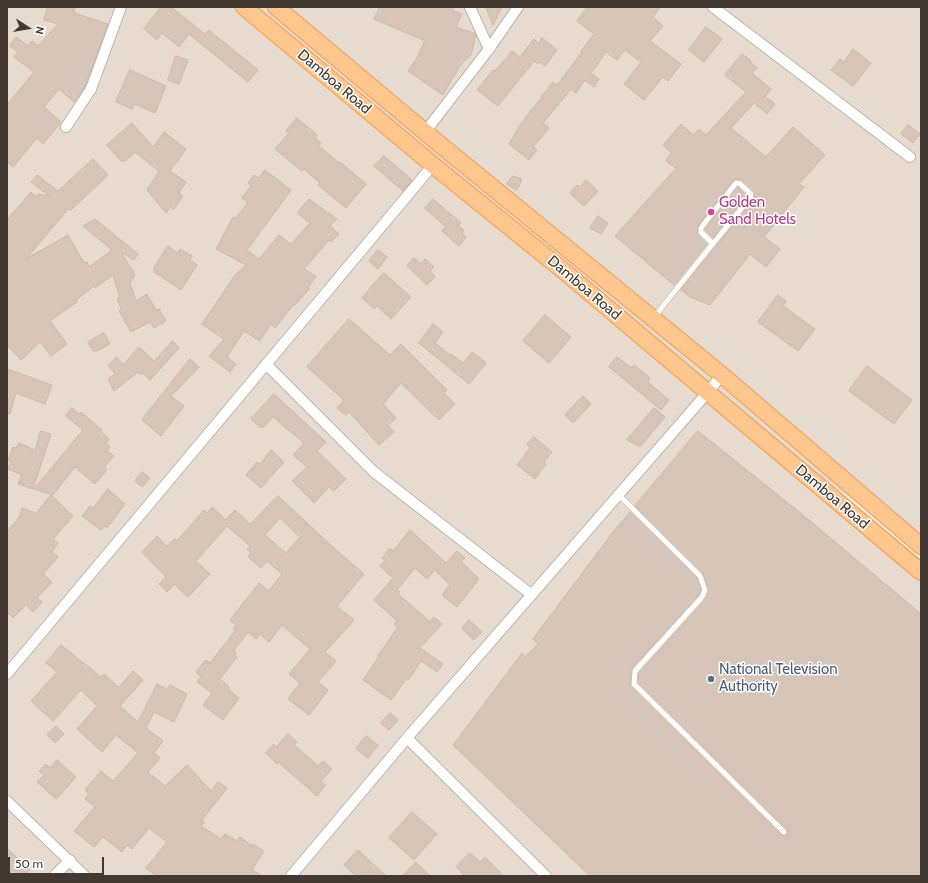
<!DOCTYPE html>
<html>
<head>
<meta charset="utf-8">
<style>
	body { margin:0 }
	#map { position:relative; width:928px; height:883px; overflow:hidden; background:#f3eae1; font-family:Cabin,sans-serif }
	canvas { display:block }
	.frame { position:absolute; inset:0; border:8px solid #443932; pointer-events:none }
	.north { position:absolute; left:8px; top:8px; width:40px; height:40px; -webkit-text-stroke:3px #fff; paint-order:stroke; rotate:102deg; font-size:11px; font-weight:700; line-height:16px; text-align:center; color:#443932 }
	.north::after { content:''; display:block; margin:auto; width:14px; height:18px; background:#443932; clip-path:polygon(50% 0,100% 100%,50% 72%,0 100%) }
	.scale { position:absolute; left:8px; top:857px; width:96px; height:18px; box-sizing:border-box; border:2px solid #443932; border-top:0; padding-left:5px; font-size:12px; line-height:14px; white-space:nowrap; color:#443932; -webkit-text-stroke:3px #fff; paint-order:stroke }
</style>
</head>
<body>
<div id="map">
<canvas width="928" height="883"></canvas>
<div class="frame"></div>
<div class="north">N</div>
<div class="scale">50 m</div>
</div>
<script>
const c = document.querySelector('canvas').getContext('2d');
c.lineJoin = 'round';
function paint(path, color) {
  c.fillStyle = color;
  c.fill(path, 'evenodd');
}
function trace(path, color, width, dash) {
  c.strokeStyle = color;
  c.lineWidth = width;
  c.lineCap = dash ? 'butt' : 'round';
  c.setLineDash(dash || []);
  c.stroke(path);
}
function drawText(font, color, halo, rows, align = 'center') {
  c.font = font + ' Cabin,sans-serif';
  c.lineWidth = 3;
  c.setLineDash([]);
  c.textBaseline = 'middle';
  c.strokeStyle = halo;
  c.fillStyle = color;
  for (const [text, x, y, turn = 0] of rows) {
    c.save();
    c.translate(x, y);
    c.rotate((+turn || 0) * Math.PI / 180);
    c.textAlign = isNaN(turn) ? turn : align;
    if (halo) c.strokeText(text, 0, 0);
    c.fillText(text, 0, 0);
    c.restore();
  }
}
paint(new Path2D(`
	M7,7h914v535l-87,-55 87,72v317h-914z`), '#e7dacf');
const building = new Path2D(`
	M48,7h27l-1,6 34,11 -23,62 -10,15 -1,1 -15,-13 -15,18 17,15 -18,22 -6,-6 -24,29 -6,-5v-57l27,-33 -20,-15 4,-5 -8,-6 6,-9 12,9 4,-5 6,5 20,-22 -14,-4z
	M161,7h10l34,27 4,-4 49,40 -10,12 -59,-48 -10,13 -17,-14 -5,7 -13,-11z
	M380,7h74l-2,3 10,4 -6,13 18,6 2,2 -5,20 -10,9 -18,31 -35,-24 6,-9h1l10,-21 -51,-22z
	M486,7h16l-9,18z
	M588,7h72l-7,10 10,9 -13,15 31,23 -13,17 -5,-4 -19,23 -20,-16 17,-22 -16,-12 -8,10 -11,-8 -15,21 8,6 -5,8 -9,-7 -9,13 -5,-4 -28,34 6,5 -16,19 4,3 -8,10 -20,-16 13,-22 20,-25h-1l12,-15 4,3 25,-33 -1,-1 13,-17 -17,-13z
	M706,27l16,12 -18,23 -15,-12z
	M542,38l15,12 -12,16 -5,-4 -2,2 -4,-3 -36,45 -21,-16 16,-20 2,1 17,-20 8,6 14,-18 4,4z
	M853,49l18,14 -18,23 -22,-16 9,-11 4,3z
	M742,54l9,7 -1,1 7,6 -5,5 19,16 -6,8 10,7 -8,10 -13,-11 -23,25 35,29 27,-30 32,28 -26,29 5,3 -40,50 16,12 -14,18 -16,-13 -40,51 -20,-8 -9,-7 72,-90 2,-8 -13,-12 -6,-1 -3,2 -35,45 -1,8 10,10 -33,41 -59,-49 61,-68 -10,-7 5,-8 -8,-8 18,-21 12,11 6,-6 7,6 40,-43 -21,-17z
	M176,56l12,4 -9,24 -11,-4z
	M130,70l36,16 -11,27 -20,-9 -3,5 -16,-7z
	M297,118l20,17 -2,3 6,5 -2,3 20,17 1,-1 26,22 -20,24 -28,-23 2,-2 -16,-14 -2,2 -27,-22 14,-16 -3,-2z
	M132,123l21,24 11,-15 22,17 -16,22 16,11 -7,11 4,3 -9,13 -4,-2 -4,6 -19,-23 12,-19 -24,-19 -10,9h-4l-14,-16z
	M908,125l12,9 -7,9 -12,-9z
	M384,156l28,24 -9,11 -29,-25z
	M93,159l15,16 -37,35 -3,-1 -42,50 42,-24 16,28 3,-1 2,5 23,-17 -29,-24 12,-7 43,35 -4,6 -13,-8 14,23 -5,8 6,18 11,-7 9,16 3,-1 7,12 -12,7 -4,-6 -19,10 -12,-21 2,-2 -4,-11 3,-1 -7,-22 -18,13 -1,-2 -18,14 1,2 -27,19 17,23 -16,12 -11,-14 -19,18 -14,-15v-125l24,-28 5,5 2,-3 11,2 -18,-14 6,-7 21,16z
	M265,170l26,20 -44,60 12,9 20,-24 12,9 19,-21 -13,-10 12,-14 28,20 -7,7 9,8 -8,8 -2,-2 -25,29 12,7 -8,12 1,1 -14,16 -1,-1 -19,24 -4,-4 -11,17 -16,-10 -17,26 9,7 -6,8 -21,-16 15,-17 -22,-15 33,-49 11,-10 -30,-16 17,-32 3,1 12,-16 -6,-4 9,-12 -3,-3 6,-8 5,3z
	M513,176l9,3 -3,7 -3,4 -9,-6z
	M586,180l12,11 -14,15 -14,-13 7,-8 3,2z
	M738,187l8,9 -33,42 -8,-9z
	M433,199l28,24 -3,3 6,4 -2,3 4,4 -7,9 -17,-15 4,-4 -21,-19z
	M598,216l10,7 -7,11 -11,-6z
	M168,246l10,7 2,-4 12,7 -2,4 7,5 -16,25 -27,-18v-4z
	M378,250l9,7 -9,12 -9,-8z
	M414,258l7,6 4,-5 9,8 -4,4 5,6 -8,8 -20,-19z
	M384,273l27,24 -20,22 -14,-13 -3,3 -12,-11z
	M778,295l8,6 -3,5 32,23 -17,22 -40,-29z
	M545,315l26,22 -22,26 -26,-22z
	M349,319l41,36 11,-11 46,46 -3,3 11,11 -16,16 -38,-37 -18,21 13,14 -8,7 6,7 -15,13 -30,-33 -3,3 -9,-7 7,-8 -37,-33z
	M433,324l10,8 -8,11 15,12 1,-1 12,9 9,-11 14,11 -17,21 -50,-41z
	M104,333l6,11 -13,7h-4l-5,-9z
	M173,341l6,7 -29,32 -7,-7 -2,2 -3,-3 -24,19 -6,-12 7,-5 -7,-9 9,-8 6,8 16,-18 15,14z
	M617,357l14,11 3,-3 16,13 -2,4 21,18 -8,10 -52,-43z
	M190,359l9,8 -28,29 13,10 -23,30 -19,-16z
	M867,366l45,34 -18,24 -45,-33z
	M7,369l45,16 -7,19 -29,-11 -6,21h-3z
	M274,394l52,48 -9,9 29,28 -12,12 -5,-4 -15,16 -22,-22 15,-14 -14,-12 11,-12 -31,-26 -9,10h-4l-9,-8z
	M583,396l8,8 -18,19 -8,-8z
	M72,408l7,6 2,-2 21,18 -1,2 8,7 -3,5 4,3 -3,4 7,5 -10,11 3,3 -12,14 -20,-17 -22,28 -19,-6 49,-59 -17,-14z
	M654,408l11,9 -25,30 -13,-7z
	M41,431l10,3 -18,55 -15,-5 4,-9 -14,-6 3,-8 -3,-1 5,-13 3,1 3,-5 16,7z
	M698,431l105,84 118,99v262h-331l-137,-131 69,-92 3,4 13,-13 -5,-5 80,-107 17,-20 67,66 4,12 -2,5 -67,73 -2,18 151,149 4,1 2,-2v-5l-149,-147 1,-9 66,-73 4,-8 -6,-19 -68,-67z
	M534,437l18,15 -8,10 2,2 -11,15 -18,-14 13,-17 -3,-3z
	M271,450l13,12 -23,26 -15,-13 11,-13 3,2z
	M142,472l8,6 -8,9 -7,-6z
	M108,489l17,15 -18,24 -2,-2 -4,4 -19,-14 8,-10 3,2z
	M51,495l22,21 -20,23 5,4 -6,9 6,5 -15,17 9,8 -15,16 5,4 -9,10 -7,-7 -13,13 -6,-6v-80l13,-16 2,-8 14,5z
	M278,496l57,53 29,25 -27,32 17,14 -29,32 11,9 -18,21 10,8 -19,25 -21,-16 12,-16 -11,-9 21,-25 -28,-24 -13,17 -9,-8 -4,5 -8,-7 -14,18 2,2 -1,3 2,2 -17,22 9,8 -1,2 11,9 -16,22 -20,-15 9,-12 -15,-11 4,-5 -5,-5 10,-12 4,3 25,-32 -2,-2 3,-4 -6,-5 29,-37 10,8 13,-17 -15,-13 -6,7 -13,-11 3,-4 -4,-4 3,-3 -23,-20 -31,35 14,13 -22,23 -14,-13 -7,8 -8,-8 7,-7 -24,-25 15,-16 10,10 8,-7 2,2 27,-31 3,3 5,-6 14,13 9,-10 15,14zM280,518l20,19 -14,16 -21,-18z
	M410,530l36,33 11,-12 8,7 -4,3 18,18 -22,28 -15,-12 8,-10 -15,-15 -8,9 -12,-11 -18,22 3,2 -2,2 32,28 4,-5 8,7 -22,24 23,16 -6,8 -16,-11 -13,19 -2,-1 -15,21 -28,-20 15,-22 -1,-1 21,-30 -4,-3 3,-3 -23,-21 19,-22 -13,-12 5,-6 -3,-2 8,-10 3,3z
	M469,620l13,12 -8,8 -12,-11z
	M61,645l40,32 3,-3 13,12 2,1 14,-16 10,9 -23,26 18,16 19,-38 10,5 3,-4 17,9 -13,28 -20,-10 -8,16 17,13 -9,12 6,5 -12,14 17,14 22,-21 24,26 7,-9 9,6 -25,32 2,3 -3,3 20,13 4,-5 12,7 3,-4 12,9 1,-2 11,7 -12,19 10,6h-106l-10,-8 21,-26 -18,-14 -17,21 -5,-4 -5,7 -19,-15 -9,10 -20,-16 21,-24 -10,-8 4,-5 -4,-4 16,-19 12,10 25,-28 -22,-18 -14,17 -25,-23 20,-23 -16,-16 -28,31 -22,-20 26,-29 -11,-9z
	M390,713l8,7 -9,10 -8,-7z
	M56,726l8,8 -9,9 -8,-8z
	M288,734l9,8 -3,3 24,21 5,-5 9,8 -11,12 4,4 -8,11 -39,-34 -1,2 -11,-11 8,-9 2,3z
	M366,736l12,9 -10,13 -12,-9z
	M57,760l19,17 -20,22 -19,-17 7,-7 -5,-4 7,-7 4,4z
	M412,812l25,22 -23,26 -25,-22z
	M7,848l23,22 -6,6h-17z
	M358,850l28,26h-30l-12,-11z
	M470,853l10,9 5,-5 19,19h-39l-9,-9z
	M416,862l14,14h-27z`);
paint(building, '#d8c5b9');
trace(building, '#d1b8a8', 1);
const service = new Path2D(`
	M654,318c31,-41 64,-80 96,-120l1,-4 -12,-11h-3l-35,45v4l12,12
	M619,495l81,81 5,14 -3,7 -67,74 -1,13 150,148`);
const minor = new Path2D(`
	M470,7l19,42
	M713,7l197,150
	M66,127l25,-38 30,-82
	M425,132l64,-83 29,-42
	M266,364l108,108 158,123
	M7,674l426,-509
	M407,738l139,138
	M7,801l78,75
	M54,876l16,-16
	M291,876l116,-138 301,-346 14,-17`);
const primary = new Path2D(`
	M244,7l189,158 132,107 356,300
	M276,7l167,140 279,228 199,171`);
trace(service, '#c1b2a6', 6);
trace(minor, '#c1b2a6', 12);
trace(primary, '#ef9f54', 18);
trace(service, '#fff', 5);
trace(minor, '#fff', 10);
trace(primary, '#ffc78e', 16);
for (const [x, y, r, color] of [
	[711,212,4,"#d1479c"],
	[711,679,4,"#5c6f8a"]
]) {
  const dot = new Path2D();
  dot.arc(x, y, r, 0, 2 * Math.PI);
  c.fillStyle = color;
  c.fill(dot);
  trace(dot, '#fff', 1.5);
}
drawText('15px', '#443932', '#fff', [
	["Damboa Road",334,82,40],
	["Damboa Road",584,288,40],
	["Damboa Road",832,497,40]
]);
drawText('15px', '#b23c85', '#fff', [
	["Golden",719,203],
	["Sand Hotels",719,220]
], 'left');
drawText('15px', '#4e5e75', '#fff', [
	["National Television",719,670],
	["Authority",719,687]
], 'left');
</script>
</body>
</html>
